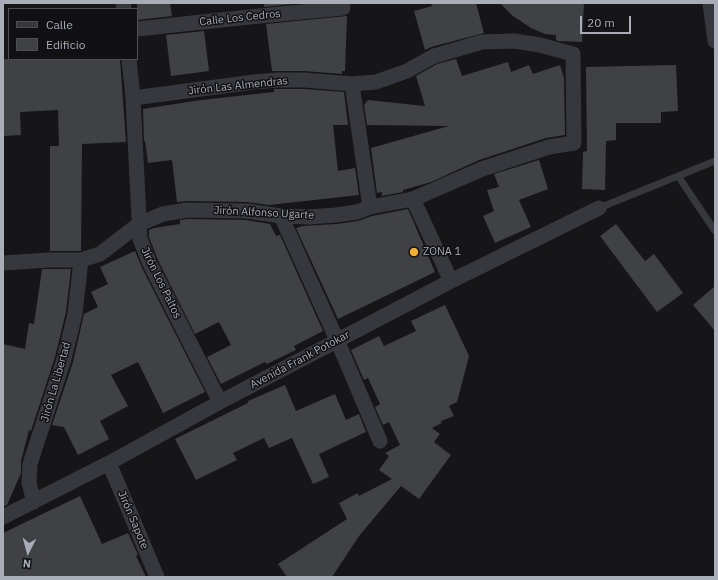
<!DOCTYPE html>
<html>
<head>
<meta charset="utf-8">
<style>
	body { margin:0 }
	#map { position:relative; width:718px; height:580px; overflow:hidden; background:#161618; font-family:"IBM Plex Sans",sans-serif }
	canvas { display:block }
	.frame { position:absolute; inset:0; border:4px solid #a8adb8; pointer-events:none }
	.legend { position:absolute; left:8px; top:8px; width:130px; height:52px; box-sizing:border-box; background:#111113; border:1px solid #4d4f55; margin:0; padding:5px 7px; list-style:none; font-size:12px; color:#a8adb8 }
	.legend li { display:flex; align-items:center; gap:8px; height:20px }
	.legend b { width:20px; border:1px solid #4d4f55 }
	.north { position:absolute; left:8px; top:532px; width:40px; height:40px; -webkit-text-stroke:3px #111113; paint-order:stroke; rotate:186deg; font-size:11px; font-weight:700; line-height:16px; text-align:center; color:#a8adb8 }
	.north::after { content:''; display:block; margin:auto; width:14px; height:18px; background:#a8adb8; clip-path:polygon(50% 0,100% 100%,50% 72%,0 100%) }
	.scale { position:absolute; left:580px; top:16px; width:51px; height:18px; box-sizing:border-box; border:2px solid #a8adb8; border-top:0; padding-left:5px; font-size:12px; line-height:14px; white-space:nowrap; color:#a8adb8; -webkit-text-stroke:3px #111113; paint-order:stroke }
</style>
</head>
<body>
<div id="map">
<canvas width="718" height="580"></canvas>
<div class="frame"></div>
<ul class="legend">
<li><b style="height:5px;background:#37383d"></b>Calle</li>
<li><b style="height:11px;background:#404145"></b>Edificio</li>
</ul>
<div class="north">N</div>
<div class="scale">20 m</div>
</div>
<script>
const c = document.querySelector('canvas').getContext('2d');
c.lineJoin = 'round';
function paint(path, color) {
  c.fillStyle = color;
  c.fill(path, 'evenodd');
}
function trace(path, color, width, dash) {
  c.strokeStyle = color;
  c.lineWidth = width;
  c.lineCap = dash ? 'butt' : 'round';
  c.setLineDash(dash || []);
  c.stroke(path);
}
function drawText(font, color, halo, rows, align = 'center') {
  c.font = font + ' "IBM Plex Sans",sans-serif';
  c.lineWidth = 3;
  c.setLineDash([]);
  c.textBaseline = 'middle';
  c.strokeStyle = halo;
  c.fillStyle = color;
  for (const [text, x, y, turn = 0] of rows) {
    c.save();
    c.translate(x, y);
    c.rotate((+turn || 0) * Math.PI / 180);
    c.textAlign = isNaN(turn) ? turn : align;
    if (halo) c.strokeText(text, 0, 0);
    c.fillText(text, 0, 0);
    c.restore();
  }
}
paint(new Path2D(`
	M137,3h33l2,13 -35,4z
	M264,3h28v1l-28,3z
	M431,3h45l8,30 -53,14 -6,3 -11,-39 18,-5z
	M500,3h84l-2,39 -24,-1 -2,-1v-5l-11,-1 -14,-6 -18,-12z
	M347,16l-2,55h-3v3l-38,-3h-32l-6,-47z
	M204,31l5,40 -38,5 -5,-41z
	M3,59h117l6,83 -44,2 -1,107h-31v-105h9l-1,-36 -38,2 1,23 -18,1z
	M456,59l6,17 46,-14 3,10 18,-7 4,9 27,-9 4,13 1,57 -19,3 -67,22 -48,22 -28,8v2l-22,4 1,-1v-3l-5,1 -6,-45 78,-22 -82,-1 -3,-20 4,-5 57,6 -9,-30 21,-12z
	M676,65l2,46 -17,1v11h-45v17l-10,1 -1,49 -23,-1 1,-37 4,-1 -1,-84z
	M274,89h30l40,3 4,33h-15l5,46 17,-3 4,27 -90,10 -22,-3 -60,-1 -10,1 -5,-42 -24,3 -3,-22h-1l-1,-32 58,-9 73,-8z
	M539,160l9,29 -29,11 12,27 -36,16 -12,-27 11,-5 -7,-21 12,-3 -5,-13z
	M408,209l27,63 -97,47 -42,-91 7,-2 34,-2 21,-3 14,-5z
	M188,219l58,1 24,4 6,12 4,-1 43,96 -29,15 2,4 -29,14 -2,-2 -44,22 -14,-27 24,-12 -12,-23 -24,12 -37,-74 -9,-23v-7l5,-2 26,-4v-4z
	M616,224l29,37 9,-7 29,39 -26,19 -57,-76z
	M135,251l7,17 63,124 -42,21 -25,-51 -27,13 17,31 -28,15 9,18 -31,16 -14,-28 -12,-2 21,-63 11,-48 14,-7 -7,-15 17,-8 -8,-17z
	M42,269h29l-5,43 -11,45 -24,74 -2,-1 -8,31v12l-14,32 -4,2v-163l22,5 4,-26 5,1z
	M715,286v45l-22,-26z
	M445,305l24,51 -12,46 -8,4 5,10 -13,5 1,2 -10,5 8,6 -6,8 17,13 -32,44 -18,-13 -42,50 -27,41h-45l-9,-13 69,-45 -8,-16 19,-10 1,3 33,-17 -13,-9 10,-14 -4,-3 15,-8 -11,-23 -6,3 -8,-18 5,-3 -12,-26 -4,2 -13,-30 28,-14 5,10 32,-15 -5,-10z
	M285,385l11,26 39,-17 11,26 13,-6 7,18 -47,22 10,23 -16,7 -21,-46 -23,10 -5,-10 -31,15 4,7 -41,20 -21,-41 73,-36v-2z
	M80,496l22,48 26,-11 10,22 -2,1 10,21h-143v-44z`), '#404145');
trace(new Path2D(`
	M678,176l37,55
	M599,208l116,-47`), '#37383d', 7);
trace(new Path2D(`
	M123,3l1,6
	M710,3l5,38
	M137,29l112,-12 94,-9
	M129,59l4,39 7,141 10,25 70,138
	M352,84l18,123
	M413,199l38,82
	M281,216l56,124 43,101
	M3,263l46,-3h32l19,-6 39,-30 24,-10 24,-4 60,1 34,5 28,1 27,-2 21,-3 13,-5 43,-8 69,-30 67,-22 25,-4 -1,-89 -33,-9 -26,-4 -32,1 -48,14 -27,15 -31,11 -24,2 -48,-4h-26l-24,2 -121,16
	M109,463l48,114
	M34,502l-5,-19 1,-19 34,-105 11,-45 6,-54
	M3,517l106,-54 111,-61 231,-121 148,-73`), '#37383d', 15);
for (const [x, y, r, color] of [
	[414,252,5,"#f2b134"]
]) {
  const dot = new Path2D();
  dot.arc(x, y, r, 0, 2 * Math.PI);
  c.fillStyle = color;
  c.fill(dot);
  trace(dot, '#111113', 1.5);
}
drawText('11px', '#a8adb8', '#111113', [
	["Calle Los Cedros",240,18,-6],
	["Jirón Las Almendras",238,86,-6],
	["Jirón Alfonso Ugarte",264,213,3],
	["Jirón Los Paltos",161,283,64],
	["Avenida Frank Potokar",300,360,-28],
	["Jirón La Libertad",56,382,-74],
	["Jirón Sapote",133,520,67]
]);
drawText('11px', '#a8adb8', '#111113', [
	["ZONA 1",423,252]
], 'left');
</script>
</body>
</html>
